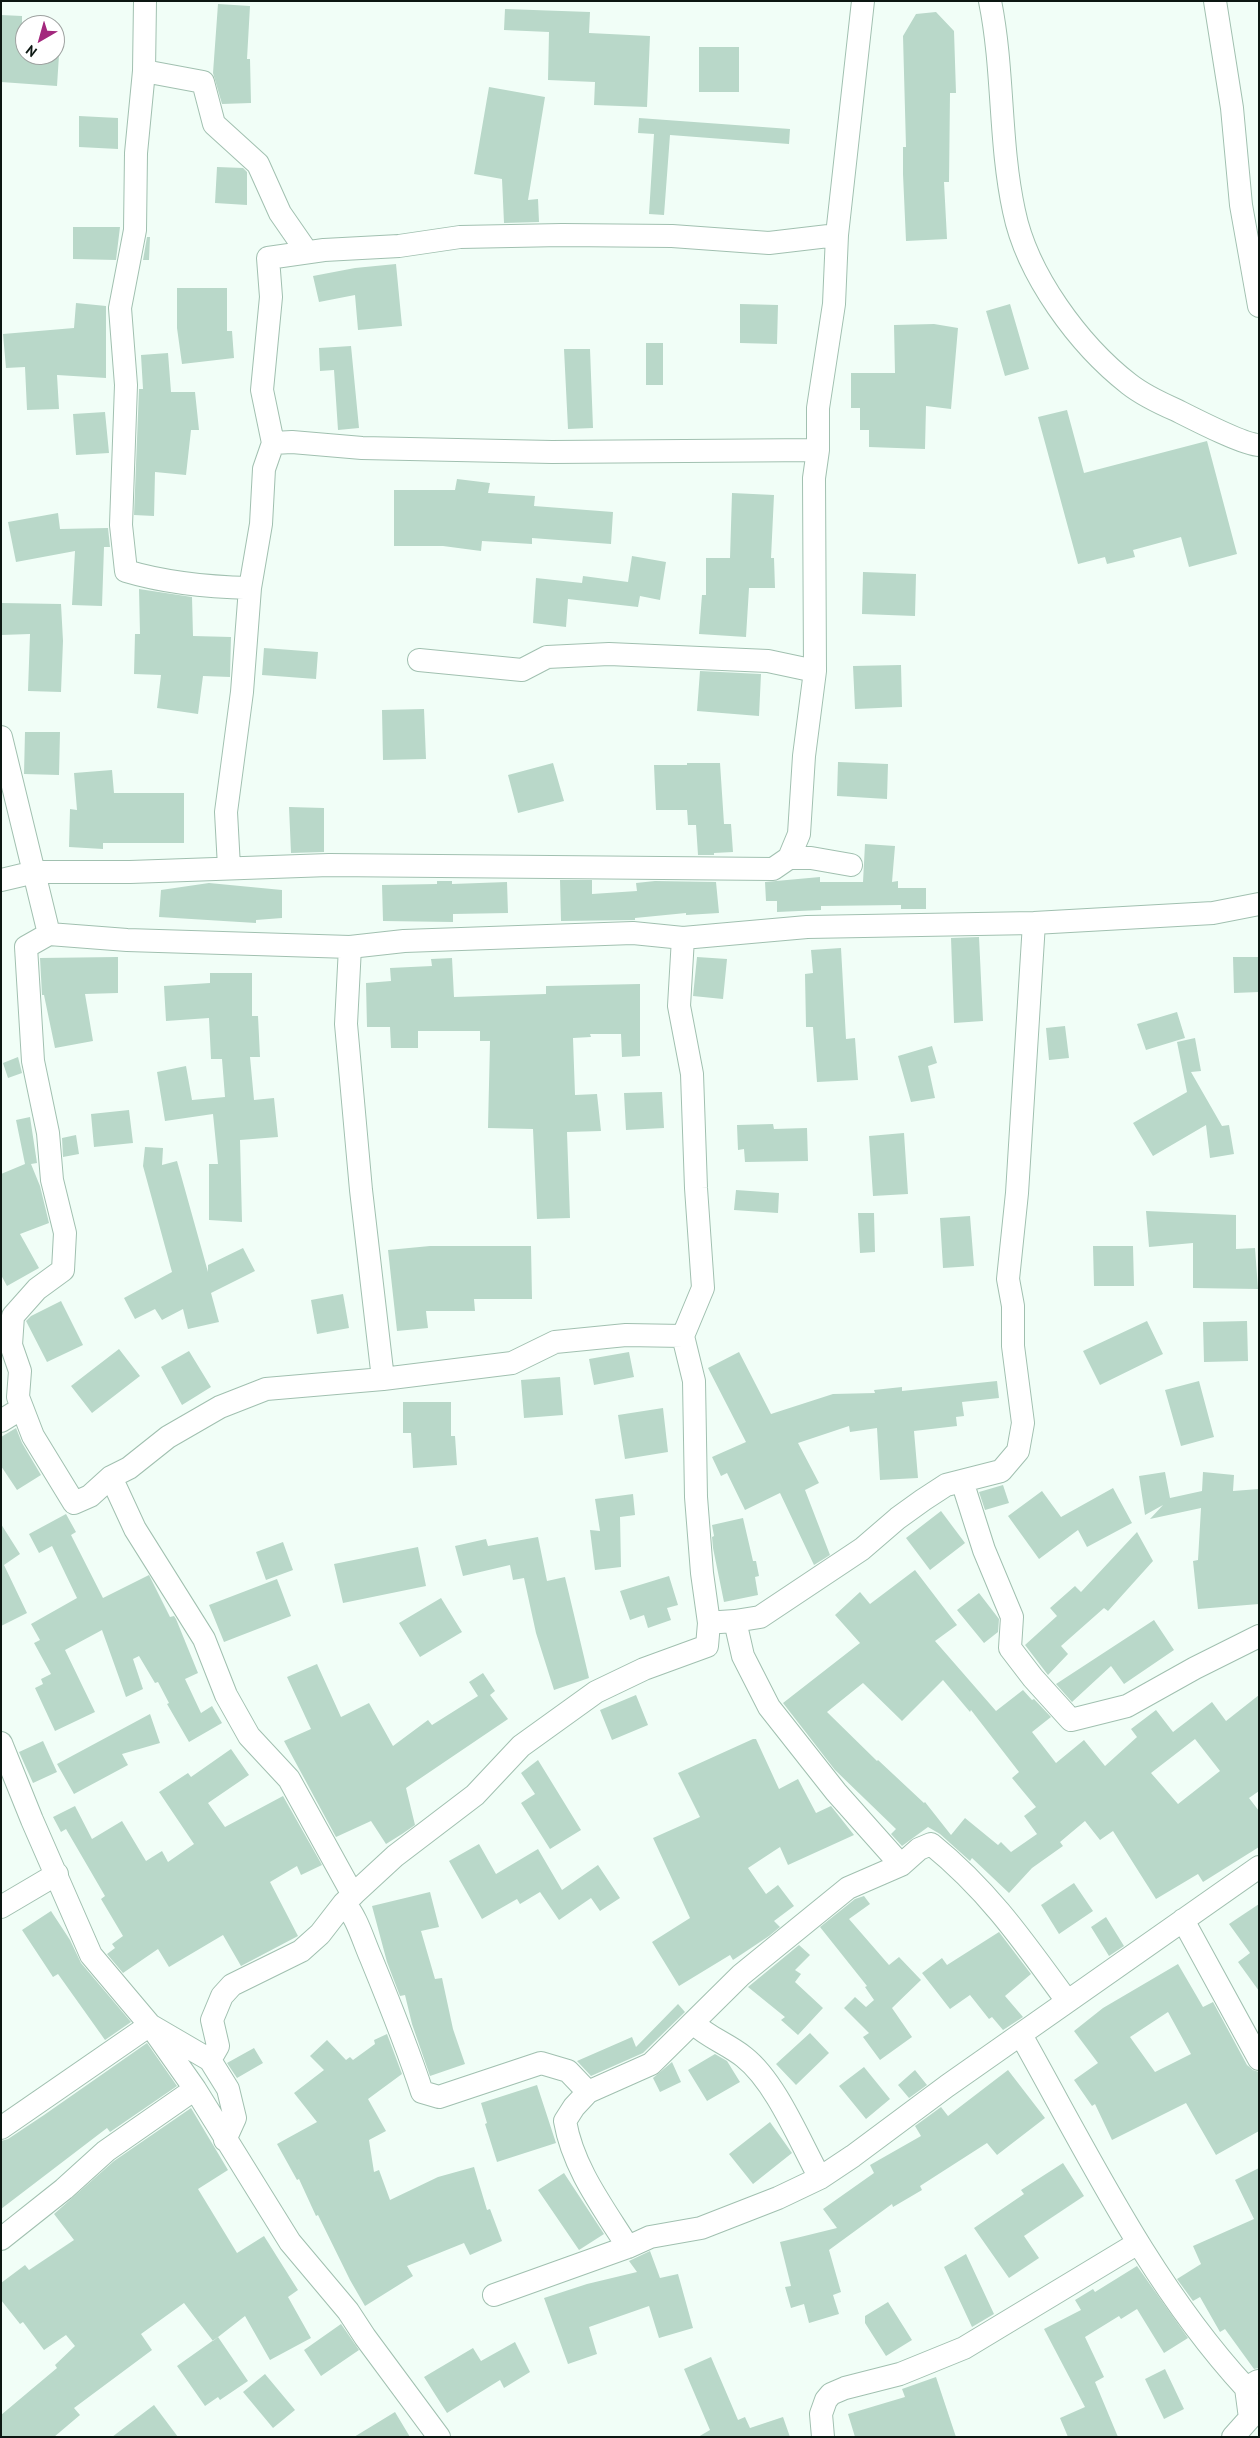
<!DOCTYPE html>
<html>
<head>
<meta charset="utf-8">
<style>
	body { margin:0 }
	#map { position:relative; width:1260px; height:2438px; overflow:hidden; background:#f1fef7; font-family:"PT Sans",sans-serif }
	canvas { display:block }
	.frame { position:absolute; inset:0; border:2px solid #0c1712; pointer-events:none }
	.north { position:absolute; left:15px; top:15px; width:50px; height:50px; box-sizing:border-box; background:#fff; border:1px solid #9ea2a0; border-radius:50%; rotate:218deg; font-size:14px; font-weight:700; line-height:20px; text-align:center; color:#0c1712 }
	.north::after { content:''; display:block; margin:auto; width:18px; height:22px; background:#a3287d; clip-path:polygon(50% 0,100% 100%,50% 72%,0 100%) }
</style>
</head>
<body>
<div id="map">
<canvas width="1260" height="2438"></canvas>
<div class="frame"></div>
<div class="north">N</div>
</div>
<script>
const c = document.querySelector('canvas').getContext('2d');
c.lineJoin = 'round';
function paint(path, color) {
  c.fillStyle = color;
  c.fill(path, 'evenodd');
}
function trace(path, color, width, dash) {
  c.strokeStyle = color;
  c.lineWidth = width;
  c.lineCap = dash ? 'butt' : 'round';
  c.setLineDash(dash || []);
  c.stroke(path);
}
paint(new Path2D(`
	M218,4l32,2 -3,53h3l1,44 -29,1 -9,-31z
	M505,9l85,3 -1,21 61,3 -3,71 -53,-2 1,-23 -47,-2 1,-48 -45,-2z
	M936,12l18,19 2,62h-6l-1,89h-5l3,57 -41,2 -3,-67v-27h3l-3,-111 13,-22z
	M1,15l21,1v39h37l-2,31 -56,-4z
	M699,47h40v45h-40z
	M489,87l56,10 -17,103 10,-1 1,23 -35,1 -2,-44 -28,-5z
	M79,116l39,2v31l-39,-2z
	M639,118l151,11 -1,15 -119,-9 -6,80 -15,-1 5,-80 -16,-1z
	M217,167l26,1 4,4v33l-32,-2z
	M73,227h47l-4,33 -43,-1z
	M147,237h3l-1,23h-6z
	M396,264l6,62 -44,4 -3,-35 -36,7 -6,-26 42,-8z
	M177,288h50v43h5l2,27 -52,6 -5,-36z
	M76,303l30,3v72l-49,-3 2,34 -32,1 -2,-43 -19,1 -3,-34 71,-6z
	M740,304l38,1 -1,39 -37,-1z
	M1010,304l19,65 -24,7 -19,-65z
	M934,324l24,4 -7,81 -25,-3 -1,43 -56,-2v-17h-9v-22h-9v-35h44l-1,-48z
	M646,343h17v42h-17z
	M351,346l8,82 -21,2 -4,-60 -14,1 -1,-23z
	M564,349h26l3,79 -25,1z
	M168,353l3,39h24l4,38h-8l-5,45 -31,-3 -1,44 -20,-1 5,-126h4l-2,-34z
	M1067,410l17,63 123,-32 30,113 -48,13 -8,-30 -48,13 2,7 -28,7 -2,-7 -27,7 -40,-147z
	M105,412l4,41 -33,2 -3,-41z
	M457,479l33,4 -2,10 47,3 -1,10 79,6 -2,32 -79,-6v6l-50,-3 -1,10 -38,-5h-49v-56h61z
	M732,493l42,2 -3,63h3l1,30h-26l-3,49 -47,-3 3,-39h4v-37h24z
	M58,513l2,16 48,-1 2,19h-6l-2,59 -30,-1 3,-54 -59,11 -8,-40z
	M632,556l34,6 -6,38 -20,-4 -2,11 -70,-8 -2,28 -33,-4 3,-45 46,5 1,-7 45,6z
	M863,572l53,2 -1,42 -53,-2z
	M139,589l53,8 1,39 38,1 -1,40 -27,-1 -5,38 -41,-6 4,-33 -27,-1 1,-40h5z
	M1,603l60,1 2,37 -2,51 -33,-1 2,-57 -29,1z
	M264,648l54,4 -2,27 -54,-4z
	M901,665l1,42 -47,2 -2,-43z
	M700,671l61,3 -2,42 -62,-5z
	M424,709l2,50 -43,1 -1,-50z
	M25,732h35l-1,43 -35,-1z
	M838,762l50,2 -1,35 -50,-3z
	M553,763l11,38 -46,12 -10,-38z
	M687,763h33l4,61h7l2,28 -19,1v2h-16l-2,-30h-8l-1,-15h-31l-2,-45h33z
	M112,770l2,23h70v50h-81v6l-34,-2 1,-38 7,1 -3,-37z
	M289,807l35,1v44l-33,1z
	M865,844l30,2 -3,36 6,-1v7h28v21h-25v-4l-80,1v4l-44,2v-11h-11l-1,-19 55,-5v5h43z
	M560,880h32v14l45,-3 -1,-8 19,-2 61,1 3,31 -33,2v-2l-51,5v2l-74,1z
	M437,881h15v3l55,-2 1,31 -55,1v8l-70,-1 -1,-36 55,-1z
	M209,883l73,7v28l-26,2v3l-97,-6 2,-27z
	M979,937l4,84 -29,2 -3,-85z
	M841,948l5,91 9,-1 3,42 -41,2 -4,-55h-7l-1,-53 8,-1 -2,-23z
	M118,957v36l-33,1 8,47 -38,7 -11,-53h-2l-2,-37z
	M697,957l30,2 -4,40 -30,-3z
	M1233,957h26v35l-25,1z
	M452,958l2,39 92,-3v-8l94,-2v72l-18,1 -1,-23h-31l1,3 -18,1 2,57 22,-1 4,37 -34,1 3,86 -33,1 -4,-90 -45,-1 2,-87h-10v-10h-62v17h-27l-1,-21h-23l-1,-44 25,-2 -1,-13 42,-2 -1,-7z
	M210,973h42v43h6l2,41h-10l4,43 20,-2 4,39 -38,3 2,82 -33,-2v-56h9l-5,-50 -48,7 -8,-49 29,-6 6,34 33,-3 -3,-38h-11l-2,-41 -43,3 -2,-35 46,-3z
	M1177,1012l8,26 -39,12 -9,-26z
	M1065,1026l4,32 -20,2 -3,-32z
	M1195,1038l6,33 -10,1 31,54 7,-1 5,29 -24,4 -4,-33 -53,31 -20,-33 54,-31 -10,-50z
	M932,1046l5,17 -9,3 7,32 -24,4 -13,-46z
	M18,1057l4,16 -14,5 -5,-15z
	M662,1092l2,36 -38,2 -2,-37z
	M129,1110l4,33 -39,4 -3,-33z
	M30,1117l7,46 -6,1 9,22 9,37 -29,11 19,34 -32,18 -6,-11v-101l24,-10 -9,-44z
	M773,1124l1,5 33,-1 1,33 -63,1 -1,-13 -6,1 -1,-25z
	M904,1133l4,61 -35,2 -4,-60z
	M76,1135l3,19 -16,3 -1,-19z
	M145,1147l18,1 -1,17 15,-4 31,111v-7l35,-17 12,23 -44,22 8,29 -31,7 -5,-20 -21,11 -7,-11 -20,10 -11,-21 48,-26 -29,-106z
	M736,1190l43,3 -1,20 -44,-3z
	M1146,1211l90,4v34l19,-1 3,41 -65,-1v-45l-44,4z
	M858,1213h16l1,39 -15,1z
	M970,1216l4,50 -31,2 -3,-50z
	M430,1246h101l1,53h-58l1,12h-49l2,17 -31,3 -9,-81z
	M1093,1246h40l1,40h-40z
	M343,1294l6,34 -32,6 -6,-34z
	M61,1301l22,44 -36,17 -21,-41 5,-5z
	M1147,1321l16,33 -63,31 -17,-34z
	M1247,1321l1,40 -44,1 -1,-40z
	M119,1349l21,27 -48,37 -21,-27z
	M189,1351l22,36 -29,18 -21,-38z
	M629,1352l5,25 -40,8 -5,-26z
	M739,1352l32,62 62,-20 42,-1 -1,-3 28,-3v4l95,-10 2,17 -37,4 2,14 -8,1 1,9 -43,5 4,47 -38,2 -3,-52 -27,4 -1,-6 -51,17 21,40 -14,7 25,65 -16,10 -34,-72 -35,17 -18,-37 -6,3 -9,-19 34,-15 -38,-74z
	M560,1377l3,38 -39,3 -3,-38z
	M1199,1381l15,56 -33,9 -16,-56z
	M403,1402h48v34h4l2,29 -44,3 -2,-35h-8z
	M663,1408l5,44 -43,7 -7,-44z
	M16,1428l6,15 19,32 -24,15 -16,-24v-29z
	M1165,1472l5,26 32,-7 1,-19 31,3 -1,16 26,-2v115l-61,5 -5,-48 5,-1 3,-52 -51,11 13,-14 -18,10 -6,-39z
	M1003,1485l6,18 -24,7 -6,-18z
	M1113,1488l19,35 -45,24 -9,-17 -39,29 -31,-43 34,-25 19,26z
	M633,1494l2,21 -15,2 1,50 -26,3 -5,-40 10,1 -5,-32z
	M941,1511l24,32 -35,27 -24,-32z
	M66,1514l10,18 -5,3 32,63 46,-23 21,42 4,-1 2,3 22,54 -13,6 16,34 11,-7 10,17 -33,19 -22,-38 2,-1 -11,-21 -3,1 -16,-27 -6,3 10,30 -17,8 -24,-67 -37,20 30,62 -40,19 -20,-43 8,-4 -2,-5 10,-5 -17,-31 6,-3 -9,-16 46,-26 -25,-52 -13,7 -10,-19z
	M743,1518l10,43h3l3,15 -4,1 3,18 -34,7 -11,-54 -1,-11 2,-1 -2,-11z
	M1,1524l19,30 -16,11 23,48 -26,13z
	M1137,1532l16,29 -45,50 -4,-3 -43,38 7,8 -20,21 -23,-30 32,-29 -7,-8 25,-22 6,6z
	M538,1537l9,44 18,-4 24,101 -35,12 -18,-57 -12,-55 -11,2 -3,-15 -47,11 -8,-30 31,-7 2,7z
	M283,1542l10,28 -27,10 -10,-28z
	M418,1547l8,39 -83,17 -9,-39z
	M915,1570l42,55 -22,16 61,70 27,-21 9,10 2,-1 17,18 -19,15 24,31 28,-23 21,26 32,-29 -6,-8 25,-19 17,22 39,-30 14,19 33,-26v96l-10,7 10,13v36l-56,35 -5,-8 -42,25 -43,-68 -13,9 -15,-19 -25,21 3,4 -31,22 -23,25 -37,-35 -2,3 -30,-27 -12,-7 -26,19 -11,-12 5,-5 -61,-59 -52,-67 77,-60 -25,-28 25,-23 10,12zM943,1680l27,32 1,-2 48,62 -7,6 24,29 -12,9 13,18 -26,18 -10,-10 -3,3 -33,-27 -14,17 -26,-33 -1,1 -46,-43 -1,1 -50,-49 36,-29 39,38zM1195,1739l25,32 -42,33 -27,-31z
	M669,1576l9,29 -11,3 4,12 -23,8 -4,-13 -14,5 -10,-29z
	M277,1579l14,37 -67,26 -15,-37z
	M979,1593l20,26 -1,13 -14,11 -27,-33z
	M441,1598l21,34 -42,25 -21,-34z
	M1154,1620l20,30 -50,34 -13,-18 -39,36 -16,-18z
	M317,1664l24,53 28,-14 24,43 35,-26 4,5 46,-29 -9,-14 14,-9 12,18 -5,4 18,24 -102,69 9,37 -13,9 -16,10 -15,-23 -35,16 -52,-96 27,-12 -24,-52z
	M636,1695l12,30 -36,15 -12,-30z
	M150,1714l10,29 -38,11 6,11 -54,29 -17,-30z
	M753,1739h3l23,50 19,-10 18,34 15,-7 23,29 -66,30 -8,-18 -32,21 18,26 12,-9 16,21 -20,15 6,6 -11,9 -36,24 -3,-5 -51,31 -27,-44 38,-24 -37,-80 47,-21 -22,-44z
	M43,1741l14,31 -24,11 -14,-31z
	M231,1749l18,26 -41,28 17,24 58,-31 39,69 -21,10 -4,-9 -27,16 28,54 -57,30 -18,-31 -54,32 -11,-18 -35,24 -16,-19 8,-6 -3,-4 11,-8 -22,-37 4,-3 -39,-67 -5,3 -8,-15 22,-11 17,33 30,-18 24,40 16,-10 6,11 26,-18 -35,-52 29,-19 3,4z
	M538,1760l43,70 -31,19 -29,-46 14,-9 -14,-21z
	M479,1844l17,30 42,-25 24,41 36,-25 22,33 -20,13 -9,-13 -32,22 -19,-28 -20,12 -3,-5 -35,20 -33,-58z
	M1074,1883l19,28 -34,23 -18,-29z
	M430,1892l9,35 -18,4 14,48 7,-1 11,51 12,35 -35,12 -18,-52 -7,-29 -5,1 -13,-34 -15,-56z
	M864,1896l6,8 -21,15 40,46 10,-8 22,23 -29,28 20,29 -32,23 -17,-23 6,-4 -25,-25 11,-11 11,10 8,-7 -9,-13 2,-1 -47,-59 35,-28z
	M1259,1904v87l-21,-29 12,-9 -21,-29z
	M51,1911l19,29 11,23 50,59 -26,18 -47,-66 -5,3 -31,-47z
	M1106,1917l18,29 -15,10 -18,-29z
	M999,1932l32,42 -26,22 18,21 -20,13 -11,-13 -3,2 -19,-24 -20,14 -28,-36 20,-15 5,7z
	M799,1945l11,10 -15,15 6,4 -6,8 28,26 -25,27 -17,-15 4,-3 -37,-30z
	M1178,1964l25,43 10,-5 34,63 6,5 6,2v59l-43,24 -30,-52 -74,37 -17,-36 -3,2 -18,-26 24,-17 -24,-32 29,-23zM1168,2012l23,42 -36,18 -25,-35z
	M678,2004l7,8 -42,41 -52,23 -14,-15 55,-24 4,10z
	M810,2033l19,20 -33,32 -20,-21z
	M387,2034l15,40 -34,25 18,32 -17,9 5,32 5,-2 11,30 48,-23 36,-10 13,43 3,-1 12,32 -32,14 -6,-12 -57,23 6,10 -48,30 -15,-26 -32,-65 -2,1 -17,-37 -2,1 -20,-36 40,-22 -23,-29 30,-23 -14,-14 17,-16 19,20 4,-3 3,3 22,-16 -1,-4z
	M147,2043l30,43 -67,46 -3,-4 -106,81v-68l7,-2 36,-24z
	M254,2048l9,15 -26,15 -10,-15z
	M715,2054l12,7 13,21 -33,19 -19,-31z
	M672,2062l9,20 -21,10 -7,-14z
	M864,2067l26,32 -24,20 -27,-33z
	M915,2070l12,15 -18,13 -11,-13z
	M1008,2070l37,48 -48,37 -10,-12 -67,43 2,4 -29,17 -1,-3 -63,46 12,42 -8,3 6,19 -30,9 -5,-19 -13,4 -6,-21 6,-1 -11,-44 57,-14 -14,-19 51,-36 -4,-8 51,-29 -6,-10 26,-19 7,9z
	M537,2085l19,58 -59,19 -12,-38 2,-1 -6,-20z
	M191,2108l37,62 -30,19 39,64 27,-17 34,54 -10,7 23,41 -41,22 -25,-44 -32,25 -29,-38 -43,31 11,16 -78,58 6,7 -26,22h-53v-22l56,-47 -2,-3 20,-19 -9,-11 -22,15 -21,-28 -3,2 -19,-24v-17l24,-18 4,5 45,-30 -20,-26 60,-53z
	M770,2122l22,31 -39,31 -24,-30z
	M1063,2163l21,33 -60,40 15,22 -30,20 -35,-50 50,-34 -3,-4z
	M1259,2168v200l-5,1 -29,-40 -5,3 -20,-35 -7,4 -16,-22 24,-15 -8,-18 61,-27 -19,-39z
	M564,2173l40,61 -25,16 -41,-60z
	M650,2251l10,27 18,-4 15,54 -34,10 -10,-32 -60,21 8,27 -29,10 -24,-66 43,-14 50,-12 -8,-11z
	M966,2254l28,60 -22,13 -28,-60z
	M1137,2266l51,72 -24,15 -27,-44 -16,10 -2,-3 -34,21 19,40 -9,5 23,55h-50l-8,-19 25,-11 -41,-78 37,-19 -6,-10 18,-11 2,3z
	M888,2302l24,38 -26,16 -21,-33v-7z
	M341,2324l18,26 -38,26 -17,-26z
	M218,2337l30,44 -28,19 -2,-3 -13,9 -28,-40z
	M515,2342l15,30 -26,16 -4,-8 -53,33 -23,-36 49,-29 8,13z
	M711,2357l27,63 7,-3 5,11 33,-11 7,20h-92l12,-7 -26,-61z
	M1165,2369l19,40 -20,10 -19,-40z
	M265,2374l30,36 -22,18 -30,-36z
	M936,2377l20,60h-101l-7,-23 57,-17 -3,-8z
	M154,2405l24,32h-66z
	M395,2412l15,25h-56z`), '#b9d8c9');
const street = new Path2D(`
	M145,1l-1,70 59,11 11,42 44,40 22,49 27,39
	M990,1c14,69 9,141 24,210 13,64 65,134 115,173 14,11 31,19 47,26 16,8 68,35 83,35
	M1215,1l17,107 9,97 18,101
	M144,71l-8,82 -1,77 -15,78 6,77 -5,140 5,46c40,12 81,16 124,17
	M837,235l26,-234
	M273,443l-11,-53 9,-93 -3,-39 56,-8 75,-4 61,-9 102,-2 110,1 97,7 68,-8 -3,69 -16,104v42
	M419,660l103,10 25,-13 62,-3 159,7 47,10
	M1,737l48,197 78,6 223,7 54,-6 229,-8 50,5 124,-11 227,-4 179,-10 46,-9
	M789,858h22l40,7
	M1,880l34,-8h95l199,-7 444,4 16,-11 10,-24 5,-78 11,-85 -1,-193 4,-28 -266,2 -190,-4 -70,-6 -19,1 -9,26 -3,55 -11,64 -8,104 -16,120 3,55
	M49,934l-23,13 7,114 15,72 4,47 13,53 -2,37 -26,19 -24,27 -2,29 9,26 -2,26 15,39 41,67 16,-7 21,-19 18,-9 39,-31 52,-30 46,-18 117,-10 129,-16 43,-21 71,-7 57,1
	M350,947l-4,77 15,166 22,189
	M1,1421l21,-13
	M111,1477l24,52 69,110 22,56 23,41 40,43 64,116
	M962,1481l22,69 28,67 -2,31 23,30 38,42 56,-14 68,-38 64,-32
	M735,1621l25,-4 102,-68 36,-31 25,-18 23,-15 55,-14 17,-20 5,-28 -10,-77v-40l-5,-27 9,-86 17,-270
	M720,1622l15,-1 8,35 26,51 67,85 65,73
	M1,1743l31,77 59,135 59,70 45,64 95,153 58,69 17,26 74,100
	M344,1903c13,14 19,37 27,55 18,44 36,88 51,134l17,5 102,-34 27,8 20,21
	M1,1907l56,-33
	M1183,1920l76,139
	M693,2023c16,15 35,21 51,34 32,25 56,85 76,121
	M1021,2035c68,121 130,250 225,353
	M210,2060l18,29 7,29 -10,22
	M1,2128l149,-103 60,35 8,-14 -6,-26 10,-24 10,-11 69,-34 19,-17 24,-31 51,-47 80,-61 46,-49 75,-54 48,-23 63,-23 2,-23 -7,-50 -6,-76 -2,-116 -11,-45 20,-48 -7,-100 -4,-114 -13,-68 4,-68
	M1,2239l63,-50 42,-38 89,-62
	M628,2247c-25,-40 -55,-79 -63,-126l9,-14 14,-15 63,-28 90,-89 107,-87 53,-23 18,-16 12,-5c58,47 93,98 136,157
	M494,2295l134,-48 22,-10 51,-9 77,-30 42,-20 33,-22 94,-70 312,-219
	M823,2437l-2,-23 5,-14 5,-6 14,-6 55,-14 64,-26 174,-105
	M1233,2437l17,-19 -4,-30 12,-7`);
trace(street, '#a1c0b0', 24);
trace(street, '#fff', 22);
</script>
</body>
</html>
